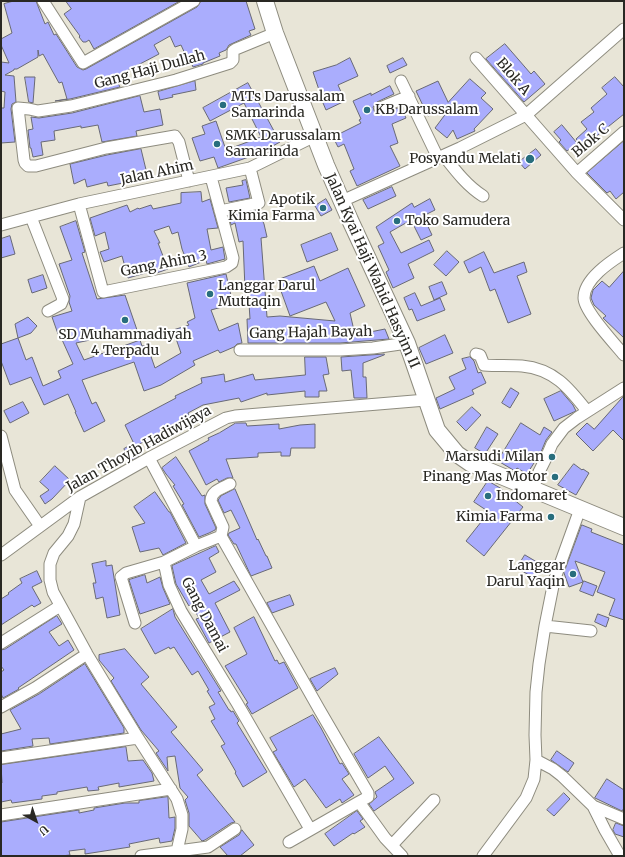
<!DOCTYPE html>
<html>
<head>
<meta charset="utf-8">
<style>
	body { margin:0 }
	#map { position:relative; width:625px; height:857px; overflow:hidden; background:#e8e5d7; font-family:Merriweather,serif }
	canvas { display:block }
	.frame { position:absolute; inset:0; border:2px solid #292823; pointer-events:none }
	.north { position:absolute; left:16px; top:801px; width:40px; height:40px; -webkit-text-stroke:3px #fff; paint-order:stroke; rotate:140deg; font-size:11px; font-weight:700; line-height:16px; text-align:center; color:#292823 }
	.north::after { content:''; display:block; margin:auto; width:14px; height:18px; background:#292823; clip-path:polygon(50% 0,100% 100%,50% 72%,0 100%) }
</style>
</head>
<body>
<div id="map">
<canvas width="625" height="857"></canvas>
<div class="frame"></div>
<div class="north">U</div>
</div>
<script>
const c = document.querySelector('canvas').getContext('2d');
c.lineJoin = 'round';
function paint(path, color) {
  c.fillStyle = color;
  c.fill(path, 'evenodd');
}
function trace(path, color, width, dash) {
  c.strokeStyle = color;
  c.lineWidth = width;
  c.lineCap = dash ? 'butt' : 'round';
  c.setLineDash(dash || []);
  c.stroke(path);
}
function drawText(font, color, halo, rows, align = 'center') {
  c.font = font + ' Merriweather,serif';
  c.lineWidth = 4;
  c.setLineDash([]);
  c.textBaseline = 'middle';
  c.strokeStyle = halo;
  c.fillStyle = color;
  for (const [text, x, y, turn = 0] of rows) {
    c.save();
    c.translate(x, y);
    c.rotate((+turn || 0) * Math.PI / 180);
    c.textAlign = isNaN(turn) ? turn : align;
    if (halo) c.strokeText(text, 0, 0);
    c.fillText(text, 0, 0);
    c.restore();
  }
}
const building = new Path2D(`
	M14,1h22l9,23 3,-2 6,13 2,-1 21,33 6,3 3,-1 111,-62 4,-6h45l9,28 -6,2 2,4 -22,10 -3,5 -7,3 1,3 -17,7v1l-10,3 -5,-12 -2,1 -5,-11 -6,2 -5,-11 -16,9 5,9 -44,23 5,10 -50,12 -15,2 12,-2 -5,-17 -3,1 -16,-29 -4,2 -1,-6v7l-21,12h-3v1l-9,5 9,1 2,26 -4,2 -1,5 4,33 -14,1v-35h3l1,-16 -4,-1v-29l8,1 -8,-18v-6l11,-6 -8,-29z
	M66,1h114l-86,48 -5,-9 -3,2h-3l-4,-5 1,-1 -16,-22 7,-5z
	M505,44l26,30 3,-3 11,13 -21,18 -38,-43z
	M350,58l8,18 -20,9 7,16 -19,9 -6,-14h1l-8,-24 23,-7z
	M403,58l4,7 -17,8 -3,-7z
	M25,77h10l-2,26 -4,-1z
	M615,77l9,10v27l-41,33 -7,-8 11,-10 -6,-7 13,-10 -3,-4 16,-14 -5,-6z
	M470,79l16,14 -5,5 12,11 -19,20 1,2 -18,8 -4,-9 -6,8 -12,-10 18,-24 -25,12 -12,-25 22,-10 10,21z
	M195,81l1,9 -24,5 1,2 -13,3 -2,-8z
	M248,83l32,59 -20,11 -42,15 -4,-11 -14,4 -8,-23 13,-4 -3,-8 14,-5 10,29 35,-13 -17,-34 -34,18 -7,-13z
	M390,86l4,8 -17,8 -4,5 2,6 4,2 22,-8 5,11 -14,6 6,19 -8,3 10,20 -43,20 -7,-15 4,-2 -10,-25 -6,3 -5,-10 28,-14 -2,-3 2,-1 -8,-18 18,-8v2z
	M140,96l4,16 16,-3 3,16 -27,6 1,5 -35,6 -4,-17 -17,3v-2l-27,5 1,9 -14,2 2,13 -10,2 -2,-9h-1l-2,-18 5,-1 -2,-12 8,1 33,-5z
	M562,125l15,18 -10,8 -8,-9 2,-2 -7,-8z
	M624,141v51l-8,7 -6,-8 -3,2 -20,-20z
	M141,149l7,29 -40,8 -1,-4 -20,5 -2,-8 -11,5 -4,-20 37,-9z
	M536,149l5,6 -16,14 -6,-7z
	M246,180l4,18 -21,4 -3,-14 17,-3 -1,-4z
	M392,187l4,9 -28,13 -5,-9z
	M201,192l1,10 8,-3 8,29 -11,1 4,21 12,-3 2,12 -18,5 -1,-4 -17,7 -7,-18 -4,-17 -6,2 -3,-8 -15,5 6,12h-2l10,26 -17,6 -2,-3 -21,6 -6,-22 -18,6 -4,-10 9,-3 -4,-17 -10,4 -5,-18 37,-13 3,7 8,-4 1,1 12,-4 2,4 28,-6v-10z
	M326,199l6,11 -11,6 -6,-10z
	M430,199l5,11 -12,6 9,19 -11,5 -10,-20 -21,12 11,21 28,-13 5,11 -26,13 6,14 -21,10 -7,-16 3,-2 -11,-24 6,-3 -8,-16 36,-24 2,4z
	M258,210l6,14 3,13 -6,1 6,79 13,-1 55,5 -9,-19 -36,14 -13,-36 37,-14 6,15 28,-13 17,38 -15,7 5,22 30,-6 4,10 -49,4h-92l-1,-24h3l-2,-31 -3,1 -2,-48 -4,1 -4,-19 -4,2 -2,-9z
	M76,221l9,31 -3,1 15,46 28,-4 12,35 -61,13 8,17 56,-20 2,6 5,-1 8,23 26,-15 -8,-23 16,-5 -2,-3 8,-4 -8,-35 39,-9 7,30 -22,6 8,21 19,-8 4,20 -5,1 -3,3 -14,6 -2,-3 -25,11 2,4 -34,20 -17,6 -10,-29 -52,18 10,24 4,-2 9,19 -21,11 -9,-20h1l-8,-18 -24,11 -13,-28 -21,8 -9,-24v-17l17,-6 -3,-14 13,-7 9,9 -6,7 -13,5 8,22 6,-3 11,29 18,-8 -3,-7 15,-7 -14,-31 -1,1 -6,-17 20,-6 -3,-9 1,-6 -11,-32 13,-4 -12,-33z
	M331,233l7,17 -31,12 -6,-17z
	M10,236l5,18 -14,4v-19z
	M447,251l12,11 -13,14 -12,-11z
	M484,252l10,21 30,-11 3,10 -10,4 14,38 -23,9 -13,-34 -5,2 -9,-24 -12,6 -5,-11z
	M624,271v67l-21,-20 3,-2 -12,-11 -3,-7 2,-8 9,-9 7,6z
	M43,275l4,13 -15,5 -4,-13z
	M442,282l5,12 -13,6 -5,-13z
	M415,293l6,13 19,-8 5,12 -28,11 -5,-12 -3,1 -5,-12z
	M445,335l8,18 -27,11 -7,-16z
	M384,355l-21,8v14h3l1,21h-13l-3,-28 -9,1 -1,-14 43,-3z
	M305,357h21l3,17 -6,1 4,16h-8v6h-14v-6l-38,4v-2l-26,9 -2,-4 -36,7 -15,8 5,10 -6,4 -5,-7 -21,10 2,3 -28,13 -10,-21 51,-27 -1,-2 27,-13 -1,-5 23,-4 1,8 28,-8 2,6 50,-5z
	M470,357l4,4 4,12 3,-1 5,11 -14,7 2,4 -34,15 -4,-11 19,-9 -6,-12 17,-8 -4,-10z
	M511,388l8,5 -9,15 -8,-5z
	M561,391l12,14 3,6 -22,10 -10,-22z
	M624,396v45l-11,-11 -20,21 -17,-17 11,-11 7,6z
	M23,402l6,11 -19,10 -6,-12z
	M472,407l9,8 -15,16 -9,-9z
	M236,423h10l1,3 32,-2v5l21,-4 15,-1v24h-24l-1,8h-9v-4l-23,1v4l-32,2 7,19h-6l-8,4 -2,-3 -11,6 -17,-34 20,-11 -1,-2 11,-5z
	M521,423l19,12 4,-8 8,5 -6,8 -5,12 -14,22 -10,-6 -2,3 -17,-10z
	M487,427l11,7 -13,20 -10,-6z
	M131,445l8,11 -9,5 -6,-12z
	M176,457l26,39 3,-1v9l11,24 -1,2 -6,3 -10,4 -17,-32 2,-1 -11,-18 2,-1 -9,-11 -4,-6z
	M574,464l8,6 1,-1 6,4 -13,22 -18,-10z
	M55,466l15,14 -18,19 -7,5 -5,-8 9,-6 -9,-8z
	M488,481l14,8v1l21,17 -39,49 -18,-15 23,-29 -15,-10z
	M235,489l22,51 1,-1 8,17h1l5,12 -21,8 -15,-32h-2l-6,-9 1,-2 11,-5 -9,-18 -7,3 -6,-13 3,-4z
	M155,492l14,20h1l16,31 -23,12 -4,-7 -19,4 -8,-25 13,-4 -11,-16z
	M582,525l10,4 -1,3 33,13v75l-15,-5 6,-16 -18,-7 8,-20 -30,-11 8,21 -14,5 -5,-14z
	M216,546l3,6 -10,6 7,14 -15,8 8,14 25,-13 6,9 -25,13 15,29 -21,11 -13,-24 3,-1 -8,-14 -2,2 -13,-22 -4,-18z
	M525,555l17,10 -8,13 -17,-10z
	M106,561v5l6,-1 8,50 -13,3 -4,-21 -7,2 -3,-16h3l-4,-19z
	M37,571l5,11 -10,5 9,16 -7,4 -2,-2 -31,20v-26l8,-5 -1,-1 14,-10 -2,-4z
	M145,575l2,8 13,-6 3,11 7,16 -30,10 -11,-34z
	M584,581l13,5 -4,10 -13,-5z
	M290,595l4,10 -22,8 -5,-10z
	M173,609l2,8 46,74 -3,1 11,18h1l1,2 2,-1 6,10 -2,2 30,49 -24,15 -8,-14 1,-1 -15,-26 4,-2 -14,-23 4,-2 -6,-12 6,-3 -8,-13 2,-1 -11,-19 -6,4 -18,-28 -4,2 -1,-2 -14,7 -14,-25z
	M598,614l11,4 -3,9 -11,-5z
	M57,616l5,8 -13,8 10,14 9,-6 6,10 -56,38 1,1 -16,9 -2,-4v-22l3,-2 -3,-4v-16l4,-1z
	M254,617l21,44 2,-1 2,4 5,-2 14,26 -46,26 -6,-10 2,-1 -23,-37 22,-12 -13,-26z
	M125,649l24,28 -8,7 36,43 -6,5 32,38 -6,5 38,47 -4,1 -26,17 -3,1 -13,-15v-13l-4,-13 3,-3 -8,-9 -5,-32 -8,1 1,14 -12,-18 3,-2 -18,-21 -30,-49 3,-3 -15,-18v-5z
	M85,664l39,64v5l-74,11 -1,-6 -17,1 1,7 -32,5v-17l20,-5 -11,-19 29,-16z
	M335,668l3,6 -21,17 -7,-12z
	M313,715l8,13 19,36 2,-1 7,11 -7,5 12,16 -12,8 -2,-4 -14,9 -21,-29 -11,8 -21,-35 4,-2 -7,-12z
	M379,737l35,46 -40,28 -5,-7 8,-7 -2,-5 19,-13 -9,-13 -17,12 -14,-24z
	M126,747l2,14 15,-1 9,13 2,8 -35,6v-4l-21,4 1,3 -11,1 -1,-4 -30,5v2l-15,2v3l-30,4 -1,-3 -10,2v-18l1,-1 -1,-18z
	M557,751l17,12 -6,9 -17,-12z
	M607,779l17,11v18l-2,3 -27,-13z
	M564,793l6,6 -16,17 -7,-6z
	M168,797l1,21 6,-1v11l-3,13 -12,2 -1,-5 -30,6 1,3 -45,7v-5l-16,2 1,4 -9,1h-60v-34l78,-12v3l15,-3v-2l31,-5h14v-2z
	M357,811l6,8 -3,2 5,6 -11,7 -1,-1 -19,13 -9,-12z
	M616,823l8,3v11l-9,-3 -2,-4z
	M242,830l12,15 -14,11h-12l-8,-9 19,-12z`);
paint(building, '#aaadfd');
trace(building, '#686975', 1);
const street = new Path2D(`
	M43,1l40,62 111,-62
	M476,58l101,115 47,47
	M401,81l37,77
	M380,108l29,-12
	M444,156c11,14 23,30 39,40
	M577,173l47,-41
	M189,181l-10,-39 -4,-6 -69,12 -70,18h-8l-3,-3 -1,-3 -6,-52 11,1 9,2 33,-5 105,-26 54,-17 3,-3v-9l3,-2 39,-16
	M342,201l118,-53 66,-33 98,-86
	M79,204l24,88 123,-25 6,-4 1,-5 -22,-81
	M220,211l39,-8 -9,-35
	M31,217l32,82 -2,5 -13,7
	M1,225l78,-21 171,-36 65,-32
	M624,253c-14,9 -40,26 -40,45 0,13 31,46 40,57
	M240,350h100l33,-2 34,-5
	M476,354l4,1 4,10c13,1 25,0 38,1 32,3 47,22 65,45
	M1,436l14,54 25,36
	M149,458l47,88
	M533,489l6,-17 7,-14 6,-14 12,-16 13,-10 47,-30
	M80,497l-6,27 -6,12 -14,17 -4,11v16l3,12 34,62 51,84 39,61 5,16v14l-5,22
	M221,536l2,-9 -12,-26c0,-10 11,-13 19,-17
	M1,555l79,-58 69,-39 77,-40 9,-2 191,-16
	M135,623l-14,-46 5,-4 38,-11
	M545,626l46,5
	M1,643l59,-37
	M1,707l34,-19 52,-34
	M1,758l137,-20
	M536,760l17,9 9,7 31,30 12,24 15,26
	M593,806l31,13
	M1,815l170,-26
	M310,829l-73,-126 -56,-92 -12,-26 -5,-23 32,-16 25,-10 98,173 49,84v4l-9,5 26,36 17,18
	M289,842l70,-40
	M392,845l42,-45
	M141,856l67,-9 27,-18
	M483,856l43,-58 8,-19 2,-19 -1,-25 1,-43 3,-28 6,-38 9,-45 26,-72`);
const secondary = new Path2D(`
	M265,1l10,32 51,132 24,55 57,123 30,87 20,24 13,9 154,64`);
trace(street, '#8e8c7f', 13);
trace(secondary, '#8e8c7f', 18);
trace(street, '#fff', 11);
trace(secondary, '#fff', 16);
for (const [x, y, r, color] of [
	[223,105,4,"#286e7d"],
	[367,110,4,"#286e7d"],
	[217,144,4,"#286e7d"],
	[530,159,5,"#286e7d"],
	[323,208,4,"#286e7d"],
	[397,221,4,"#286e7d"],
	[210,294,4,"#286e7d"],
	[125,320,4,"#286e7d"],
	[552,457,4,"#286e7d"],
	[555,477,4,"#286e7d"],
	[488,496,4,"#286e7d"],
	[551,517,4,"#286e7d"],
	[573,574,4,"#286e7d"]
]) {
  const dot = new Path2D();
  dot.arc(x, y, r, 0, 2 * Math.PI);
  c.fillStyle = color;
  c.fill(dot);
  trace(dot, '#fff', 1.5);
}
drawText('14px', '#292823', '#fff', [
	["Gang Haji Dullah",150,70,-15],
	["Blok A",513,77,49],
	["Blok C",591,141,-40],
	["Jalan Ahim",157,173,-12],
	["Gang Ahim 3",164,264,-11],
	["Jalan Kyai Haji Wahid Hasyim II",372,271,66],
	["Gang Hajah Bayah",311,333,-1],
	["Jalan Thoyib Hadiwijaya",139,449,-29],
	["Gang Damai",204,615,62]
]);
drawText('14px', '#292823', '#fff', [
	["MTs Darussalam",231,97],
	["Samarinda",231,113],
	["KB Darussalam",375,110],
	["SMK Darussalam",225,136],
	["Samarinda",225,152],
	["Posyandu Melati",521,159,"right"],
	["Apotik",315,200,"right"],
	["Kimia Farma",315,216,"right"],
	["Toko Samudera",405,221],
	["Langgar Darul",218,286],
	["Muttaqin",218,302],
	["SD Muhammadiyah",125,335,"center"],
	["4 Terpadu",125,351,"center"],
	["Marsudi Milan",544,457,"right"],
	["Pinang Mas Motor",547,477,"right"],
	["Indomaret",496,496],
	["Kimia Farma",543,517,"right"],
	["Langgar",565,566,"right"],
	["Darul Yaqin",565,582,"right"]
], 'left');
</script>
</body>
</html>
